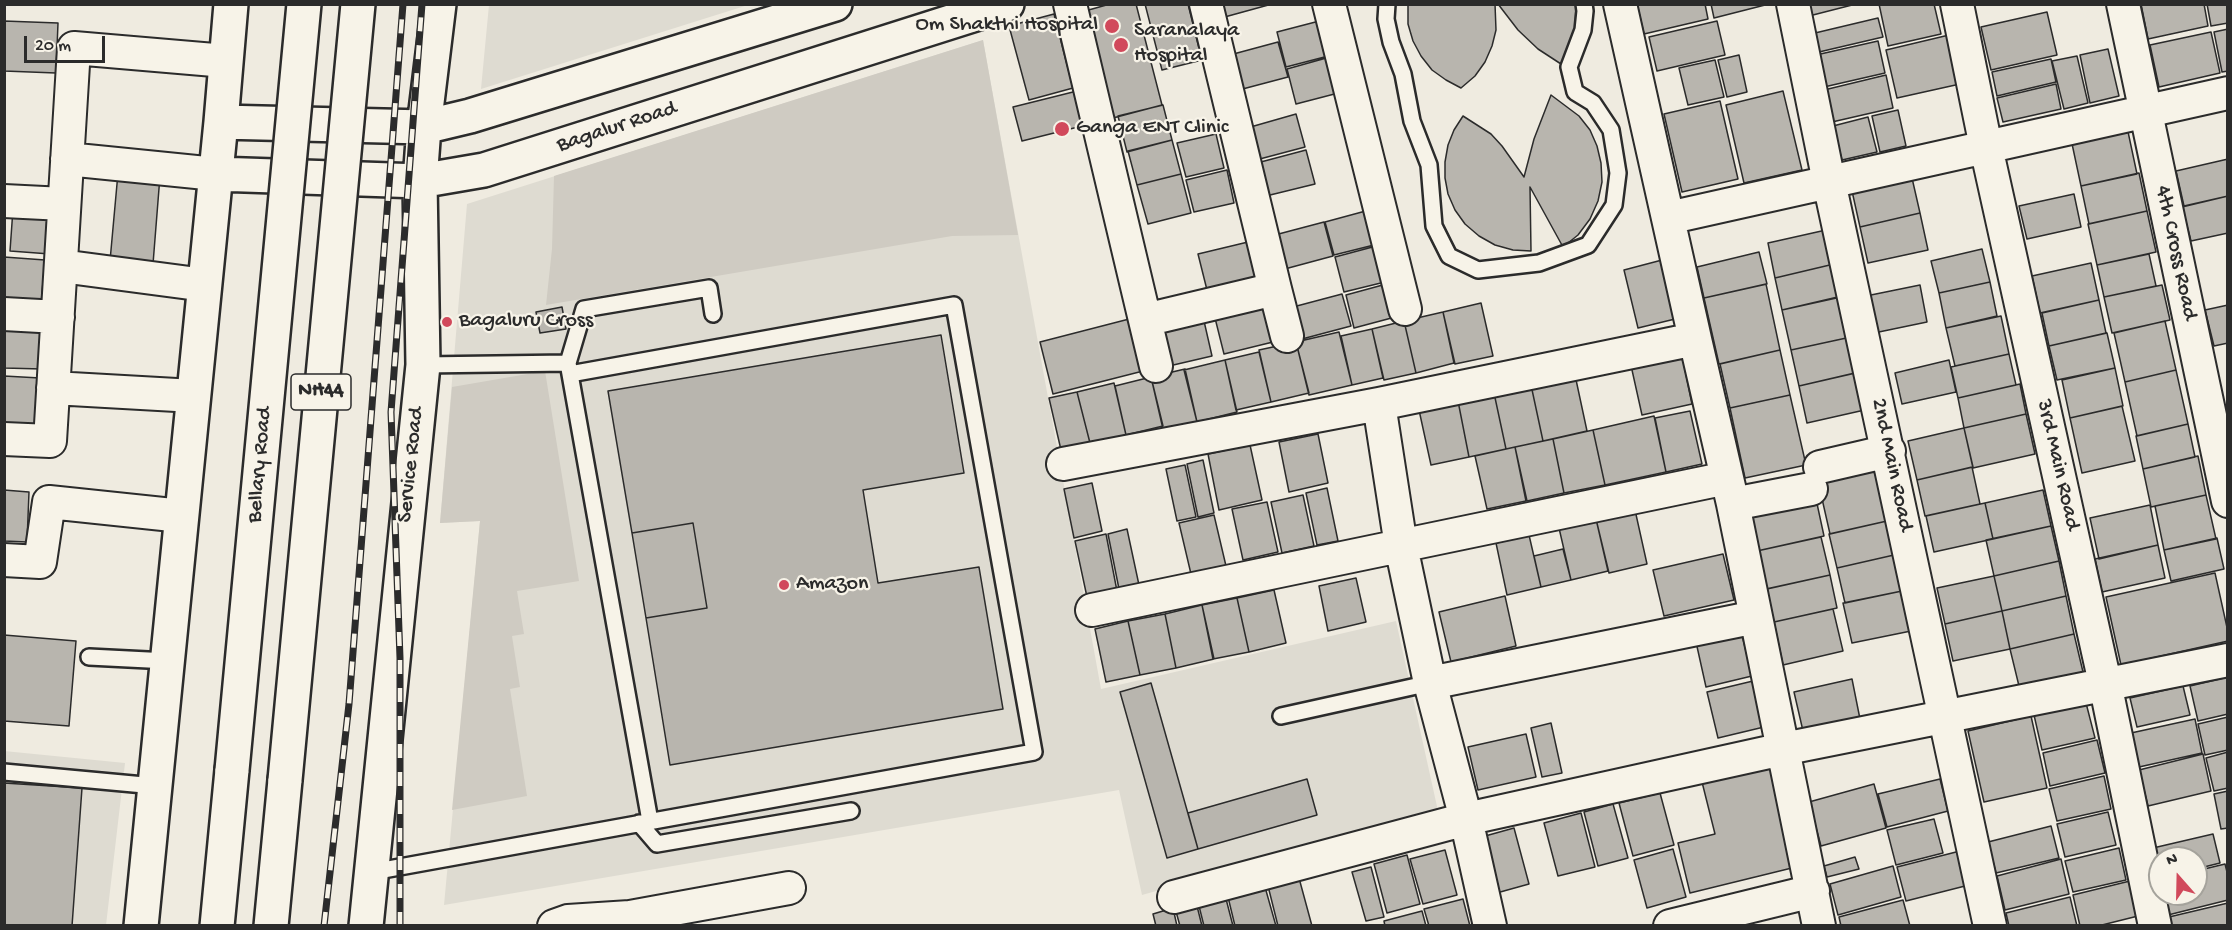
<!DOCTYPE html>
<html>
<head>
<meta charset="utf-8">
<style>
	body { margin:0 }
	#map { position:relative; width:2232px; height:930px; overflow:hidden; background:#efebe0; font-family:"Gochi Hand",sans-serif }
	canvas { display:block }
	.frame { position:absolute; inset:0; border:6px solid #2b2b2b; pointer-events:none }
	.north { position:absolute; left:2148px; top:846px; width:60px; height:60px; box-sizing:border-box; background:#f7f3e8; border:2px solid #a5a39c; border-radius:50%; rotate:340deg; font-size:16px; font-weight:700; line-height:24px; text-align:center; color:#2b2b2b }
	.north::after { content:''; display:block; margin:auto; width:21px; height:27px; background:#d1495b; clip-path:polygon(50% 0,100% 100%,50% 72%,0 100%) }
	.scale { position:absolute; left:24px; top:36px; width:81px; height:27px; box-sizing:border-box; border:3px solid #2b2b2b; border-top:0; padding-left:8px; font-size:18px; line-height:21px; white-space:nowrap; color:#2b2b2b; -webkit-text-stroke:4px #f7f3e8; paint-order:stroke }
</style>
</head>
<body>
<div id="map">
<canvas width="2232" height="930"></canvas>
<div class="frame"></div>
<div class="north">N</div>
<div class="scale">20 m</div>
</div>
<script>
const c = document.querySelector('canvas').getContext('2d');
c.lineJoin = 'round';
function paint(path, color) {
  c.fillStyle = color;
  c.fill(path, 'evenodd');
}
function trace(path, color, width, dash) {
  c.strokeStyle = color;
  c.lineWidth = width;
  c.lineCap = dash ? 'butt' : 'round';
  c.setLineDash(dash || []);
  c.stroke(path);
}
function drawText(font, color, halo, rows, align = 'center') {
  c.font = font + ' "Gochi Hand",sans-serif';
  c.lineWidth = 4.5;
  c.setLineDash([]);
  c.textBaseline = 'middle';
  c.strokeStyle = halo;
  c.fillStyle = color;
  for (const [text, x, y, turn = 0] of rows) {
    c.save();
    c.translate(x, y);
    c.rotate((+turn || 0) * Math.PI / 180);
    c.textAlign = isNaN(turn) ? turn : align;
    if (halo) c.strokeText(text, 0, 0);
    c.fillText(text, 0, 0);
    c.restore();
  }
}
paint(new Path2D(`
	M489,5v-1l259,1 -267,84z
	M983,40l118,649 295,-68 42,190 -296,84 -23,-105 -675,115 36,-384 -40,2 27,-319z
	M4,751l121,12 -19,162h-101z`), '#dedbd1');
paint(new Path2D(`
	M983,40l35,195 -66,1 -406,69 6,-56 2,-73z
	M545,371l34,210 -62,10 7,43 -12,2 8,51 -10,2 17,107 -75,14 28,-289 -40,2 12,-136z`), '#cfcbc2');
const building = new Path2D(`
	M1110,4h26l26,101 -49,13 -28,-107z
	M1145,4h43l14,56 -40,10z
	M1218,4h54l-51,14z
	M1408,4h87l1,26 -4,16 -7,16 -10,14 -14,12 -15,-8 -14,-10 -11,-14 -8,-15 -5,-17z
	M1498,4h78l-1,26 -5,18 -9,16 -23,-15 -20,-19z
	M1637,4h68l3,15 -64,15z
	M1711,4h58l-55,14z
	M1806,4h50l-47,12z
	M1879,4h55l7,30 -53,12z
	M2141,4h63l4,22 -60,13z
	M2207,4h21v19l-17,3z
	M2047,12l10,43 -66,15 -10,-43z
	M1054,14l19,74 -44,12 -20,-74z
	M1878,18l5,19 -64,15 -4,-19z
	M1327,19l9,35 -50,13 -9,-35z
	M4,21l54,2 -2,50 -52,-2z
	M1717,21l8,34 -68,16 -8,-34z
	M2228,29v42l-6,1 -8,-40z
	M2211,32l9,41 -61,14 -9,-42z
	M1949,35l11,49 -63,14 -11,-48z
	M1878,41l7,32 -61,14 -8,-32z
	M1278,42l10,35 -53,14 -9,-35z
	M2108,49l11,47 -29,7 -10,-48z
	M1337,55l9,36 -50,13 -9,-35z
	M1739,55l8,37 -20,5 -9,-37z
	M2077,56l11,47 -24,6 -12,-48z
	M2051,59l5,23 -59,14 -5,-24z
	M1715,60l9,37 -36,8 -9,-37z
	M1886,75l7,33 -61,14 -8,-32z
	M2056,84l5,25 -58,13 -6,-24z
	M1077,91l9,34 -64,16 -9,-34z
	M1783,91l19,79 -58,13 -18,-78z
	M1551,95l28,21 11,14 7,16 4,17 1,19 -4,19 -8,18 -12,16 -15,12 -33,-60 1,64 -18,-1 -18,-5 -16,-9 -14,-12 -10,-14 -7,-16 -3,-16v-16l3,-17 6,-15 9,-14 28,18 11,12 22,31 10,-38z
	M1720,101l18,78 -56,13 -18,-78z
	M1163,105l9,35 -45,12 -9,-36z
	M1898,110l8,36 -26,6 -8,-36z
	M1296,114l9,33 -49,13 -9,-32z
	M1868,117l9,35 -35,8 -9,-34z
	M2127,127l10,47 -56,12 -10,-47z
	M1216,134l8,34 -38,9 -9,-34z
	M1172,140l9,34 -44,11 -9,-34z
	M1306,150l9,34 -49,12 -9,-33z
	M2228,159v37l-44,10 -8,-35z
	M1227,170l7,33 -40,9 -8,-32z
	M118,173l42,3 -7,88 -43,-3z
	M2139,173l8,38 -58,13 -8,-38z
	M1181,174l10,39 -43,11 -11,-39z
	M1912,178l8,35 -60,14 -8,-36z
	M2074,194l7,33 -54,12 -8,-33z
	M2228,196v37l-37,8 -9,-34z
	M13,209l40,3 -3,42 -40,-3z
	M1373,209l9,34 -48,12 -9,-33z
	M2147,211l9,41 -59,13 -9,-41z
	M1920,213l8,37 -60,13 -8,-36z
	M1324,222l9,34 -52,14 -10,-34z
	M1826,230l8,34 -59,14 -7,-35z
	M1248,242l8,36 -49,12 -9,-36z
	M1380,245l9,36 -45,11 -9,-35z
	M1982,249l8,33 -51,11 -8,-32z
	M1759,252l8,32 -63,14 -7,-31z
	M2149,254l7,32 -52,11 -7,-32z
	M4,257l41,3 -4,44 -37,-3z
	M1662,260l13,59 -37,9 -14,-58z
	M2091,263l8,37 -59,13 -8,-37z
	M1834,264l7,33 -59,13 -7,-32z
	M1990,282l7,34 -51,12 -7,-35z
	M1390,283l9,33 -45,12 -8,-33z
	M1766,284l14,66 -61,14 -15,-66z
	M1920,285l7,37 -53,11 -8,-37z
	M2162,285l8,35 -58,13 -8,-36z
	M1342,294l9,32 -49,13 -9,-32z
	M1842,296l9,41 -60,13 -9,-40z
	M2099,300l7,33 -57,13 -7,-33z
	M1268,302l9,39 -53,13 -10,-40z
	M1481,303l12,53 -38,8 -12,-52z
	M2228,305v38l-14,3 -9,-36z
	M562,307l4,22 -26,4 -4,-21z
	M1443,312l11,51 -38,10 -12,-52z
	M2001,316l8,38 -54,12 -9,-38z
	M1133,318l14,52 -94,24 -13,-52z
	M1204,321l8,35 -43,10 -8,-35z
	M1404,321l12,52 -32,7 -12,-51z
	M2165,321l11,49 -51,12 -11,-49z
	M4,323l40,2 -2,44 -38,-1z
	M1372,329l11,49 -31,7 -11,-49z
	M1339,332l13,53 -43,10 -13,-53z
	M2107,333l8,35 -58,12 -8,-34z
	M941,335l23,138 -101,17 15,93 101,-16 24,142 -333,56 -24,-147 61,-10 -14,-85 -61,10 -24,-142z
	M1851,337l8,35 -60,14 -8,-36z
	M1296,342l13,51 -38,9 -12,-52z
	M1681,350l11,54 -50,11 -12,-54z
	M1780,350l10,45 -60,13 -10,-44z
	M1259,352l12,50 -35,8 -11,-50z
	M2009,354l7,31 -58,13 -7,-31z
	M1225,360l12,52 -40,10 -13,-52z
	M1949,360l7,32 -54,12 -7,-31z
	M2115,368l8,38 -53,12 -8,-38z
	M1185,369l12,53 -34,7 -12,-52z
	M2176,370l12,54 -51,12 -12,-54z
	M1860,372l9,37 -62,14 -8,-37z
	M1575,375l12,56 -44,10 -12,-56z
	M4,376l36,2 -4,49 -32,-3z
	M1151,377l12,49 -37,9 -11,-49z
	M1114,383l12,52 -36,8 -13,-51z
	M2020,384l6,30 -62,14 -6,-30z
	M1531,385l12,56 -37,8 -12,-56z
	M1077,392l13,51 -29,7 -12,-52z
	M1494,393l12,56 -37,8 -11,-56z
	M1790,395l16,70 -61,13 -15,-70z
	M1458,401l11,56 -38,8 -12,-55z
	M2122,406l13,55 -53,12 -12,-55z
	M1690,411l12,53 -36,8 -11,-54z
	M2026,414l9,40 -62,14 -9,-40z
	M1654,416l12,56 -61,13 -12,-55z
	M2188,424l7,33 -52,12 -7,-33z
	M1964,428l9,39 -56,13 -9,-39z
	M1593,430l12,55 -41,8 -11,-54z
	M1318,434l10,49 -39,9 -10,-50z
	M1553,439l11,54 -37,8 -12,-54z
	M1250,445l12,55 -43,10 -11,-56z
	M1515,447l11,54 -39,8 -12,-53z
	M2198,456l8,39 -55,12 -8,-38z
	M1203,460l11,53 -16,4 -11,-53z
	M1185,465l11,52 -19,4 -11,-52z
	M1972,467l8,37 -55,12 -8,-36z
	M1875,469l12,52 -57,13 -12,-53z
	M1092,483l10,48 -28,7 -10,-49z
	M1327,488l11,53 -21,4 -11,-52z
	M4,490l25,2 -2,50 -23,-1z
	M2043,490l8,36 -58,13 -8,-36z
	M1303,495l11,51 -32,7 -11,-51z
	M2206,495l10,44 -52,11 -9,-44z
	M1816,499l8,37 -67,15 -8,-37z
	M1267,502l11,50 -35,8 -11,-51z
	M1985,503l8,36 -59,13 -8,-36z
	M2150,505l8,40 -59,14 -9,-41z
	M1635,510l12,54 -38,9 -13,-54z
	M1214,515l12,51 -35,8 -12,-51z
	M1596,519l12,52 -37,9 -12,-52z
	M1887,521l7,34 -57,13 -8,-34z
	M693,523l14,85 -61,10 -14,-85z
	M2051,526l8,35 -65,15 -8,-36z
	M1127,529l12,56 -20,4 -11,-55z
	M1106,534l11,57 -30,6 -12,-56z
	M1529,535l12,52 -34,8 -11,-52z
	M1821,537l9,38 -64,14 -9,-38z
	M2217,538l7,31 -53,12 -7,-31z
	M2158,545l7,33 -63,14 -7,-33z
	M1563,549l8,31 -30,7 -7,-31z
	M1723,554l11,46 -70,16 -11,-46z
	M1894,555l8,36 -57,12 -8,-35z
	M2059,561l7,35 -64,15 -8,-35z
	M2215,573l13,59v9l-107,24 -15,-68z
	M1830,575l7,33 -63,14 -7,-33z
	M1994,576l8,35 -57,13 -8,-36z
	M1356,578l10,44 -38,9 -9,-45z
	M1274,590l12,53 -37,9 -12,-54z
	M1902,591l9,40 -59,12 -9,-40z
	M1505,596l11,50 -65,16 -12,-50z
	M2066,596l8,38 -64,15 -8,-38z
	M1237,598l12,54 -36,7 -11,-54z
	M1202,605l12,54 -38,9 -11,-54z
	M1833,609l10,42 -60,14 -9,-43z
	M2002,611l8,38 -57,12 -8,-37z
	M1165,614l11,54 -36,7 -12,-54z
	M1128,621l12,54 -34,7 -11,-53z
	M1741,631l11,45 -46,11 -10,-45z
	M2074,634l9,38 -64,14 -9,-37z
	M4,635l72,6 -7,85 -65,-5z
	M2228,677v37l-30,7 -8,-35z
	M1852,679l8,40 -57,12 -9,-39z
	M1753,681l11,46 -46,11 -11,-46z
	M1151,683l47,166 -31,9 -47,-166z
	M2183,686l7,29 -53,12 -7,-29z
	M2086,703l9,35 -53,12 -8,-35z
	M2031,716l16,72 -63,14 -16,-71z
	M2228,717v33l-23,5 -7,-31z
	M2195,719l7,34 -63,14 -8,-34z
	M1551,723l11,50 -20,4 -11,-49z
	M1526,734l10,43 -58,13 -10,-43z
	M2097,740l8,33 -55,13 -7,-33z
	M2228,752v36l-14,3 -8,-33z
	M2203,754l8,37 -63,15 -9,-36z
	M1776,765l24,101 -110,27 -12,-50 37,-9 -13,-52z
	M2104,776l7,33 -54,12 -8,-32z
	M1307,779l10,36 -119,34 -10,-36z
	M1940,779l8,32 -61,16 -9,-33z
	M4,783l78,5 -10,138h-68z
	M1874,784l12,44 -65,18 -12,-44z
	M2228,791v37l-7,1 -7,-35z
	M1660,793l14,52 -41,11 -14,-53z
	M1613,804l15,54 -30,8 -14,-54z
	M2108,812l8,33 -51,12 -8,-33z
	M1581,813l14,54 -37,9 -14,-53z
	M1934,819l9,34 -47,12 -9,-35z
	M2051,826l8,32 -63,15 -8,-31z
	M1514,828l15,56 -36,10 -15,-56z
	M2213,834l7,29 -24,6v-11h-36v19l-7,-29z
	M2119,848l7,32 -53,12 -8,-31z
	M1673,849l13,48 -39,11 -13,-48z
	M1445,850l12,45 -34,9 -13,-45z
	M1960,851l9,34 -63,16 -9,-34z
	M1407,855l13,49 -33,9 -13,-49z
	M1855,857l4,12 -32,8 -3,-11z
	M2061,859l8,35 -64,16 -8,-34z
	M2225,864l3,12v24l-60,15 -4,-21h32v-23z
	M1893,866l8,31 -63,18 -8,-31z
	M1371,867l13,50 -18,4 -14,-49z
	M1299,878l13,48h-34l-10,-40z
	M2134,880l8,35 -44,11h-18l-7,-31z
	M1265,887l11,39h-41l-7,-29z
	M1225,895l8,31h-29l-6,-24z
	M2070,897l7,29h-68l-3,-13z
	M1463,899l7,27h-41l-5,-17z
	M1903,900l7,26h-69l-2,-9z
	M1196,902l6,24h-22l-5,-18z
	M2228,903v23h-57l-2,-9z
	M1173,908l4,18h-21l-3,-12z
	M1422,911l4,15h-41l-1,-5z`);
paint(building, '#b8b5ae');
trace(building, '#2b2b2b', 1.5);
const lane = new Path2D(`
	M1387,4l-1,15 5,23 12,32 9,47 17,44 5,61 15,30 29,14 61,-7 49,-18 26,-40 4,-32 -7,-43 -18,-27 -18,-11 -6,-25 14,-37 2,-19 -1,-7
	M568,363l16,-54 125,-21 4,26
	M423,365l145,-2 82,458
	M89,657l79,4
	M1281,716l149,-33
	M4,772l151,14
	M639,823l18,21 194,-33
	M372,872l662,-120 -80,-447 -384,69`);
const street = new Path2D(`
	M1070,4l75,316 130,-31 -69,-285
	M1329,4l76,305
	M1793,4l36,178 161,744
	M1957,4l29,143 119,536 50,243
	M2123,4l105,497
	M67,159l149,15
	M4,201l60,3
	M1668,218l560,-125
	M61,266l144,19
	M1275,289l12,47
	M4,314l54,3
	M1145,320l11,46
	M1695,339l38,165 86,422
	M53,388l141,8
	M1379,404l22,142 29,137 36,136 24,107
	M4,439l46,2 24,-393 152,13
	M1063,464l316,-60 316,-65 -75,-335
	M1820,467l69,-16
	M1733,504l78,-15
	M4,560l36,2 9,-60 133,14
	M1092,610l635,-132
	M1430,683l326,-66
	M1174,897l292,-78 317,-70 445,-89
	M630,917l159,-29
	M554,926l14,-5 62,-4 8,9
	M1670,926l143,-35`);
const secondary = new Path2D(`
	M221,122l203,5 46,-11 365,-112
	M216,174l204,7 64,-11 523,-166
	M141,926l80,-804 10,-118
	M366,926l57,-561 -3,-184 4,-54 15,-123`);
const highway = new Path2D(`
	M217,926l15,-156
	M271,926l14,-146`);
trace(lane, '#2b2b2b', 20);
trace(street, '#2b2b2b', 36);
trace(secondary, '#2b2b2b', 38);
trace(highway, '#2b2b2b', 38);
trace(lane, '#f7f3e8', 15);
trace(street, '#f7f3e8', 32);
trace(secondary, '#f7f3e8', 33);
trace(highway, '#f7f3e8', 33);
const rail = new Path2D(`
	M324,926l25,-222 54,-700
	M400,926v-268l-9,-246 31,-408`);
trace(rail, '#2b2b2b', 7);
trace(rail, '#f7f3e8', 4.5, [14]);
const highwayBridge = new Path2D(`
	M232,770l72,-766
	M285,780l73,-776`);
trace(highwayBridge, '#2b2b2b', 38, []);
trace(highwayBridge, '#f7f3e8', 33);
for (const [x, y, r, color] of [
	[1112,26,8,"#d1495b"],
	[1121,45,8,"#d1495b"],
	[1062,129,8,"#d1495b"],
	[447,322,6,"#d1495b"],
	[784,585,6,"#d1495b"]
]) {
  const dot = new Path2D();
  dot.arc(x, y, r, 0, 2 * Math.PI);
  c.fillStyle = color;
  c.fill(dot);
  trace(dot, '#f7f3e8', 2);
}
for (const [x, y, w] of [
	[321,392,60]
]) {
  const box = new Path2D();
  box.roundRect(x - w / 2, y - 18, w, 36, 4.5);
  c.fillStyle = '#f7f3e8';
  c.fill(box);
  trace(box, '#2b2b2b', 1.5);
}
drawText('bold 21px', '#2b2b2b', null, [
	["NH44",321,392]
]);
drawText('22px', '#2b2b2b', '#f7f3e8', [
	["Om Shakthi Hospital",1098,26,"right"],
	["Saranalaya",1134,32],
	["Hospital",1134,57],
	["Ganga ENT Clinic",1076,129],
	["Bagaluru Cross",459,322],
	["Amazon",796,585]
], 'left');
drawText('22px', '#2b2b2b', '#f7f3e8', [
	["Bagalur Road",617,128,-18],
	["4th Cross Road",2175,253,78],
	["Bellary Road",261,465,-85],
	["Service Road",412,465,-84],
	["2nd Main Road",1891,465,78],
	["3rd Main Road",2057,465,77]
]);
</script>
</body>
</html>
